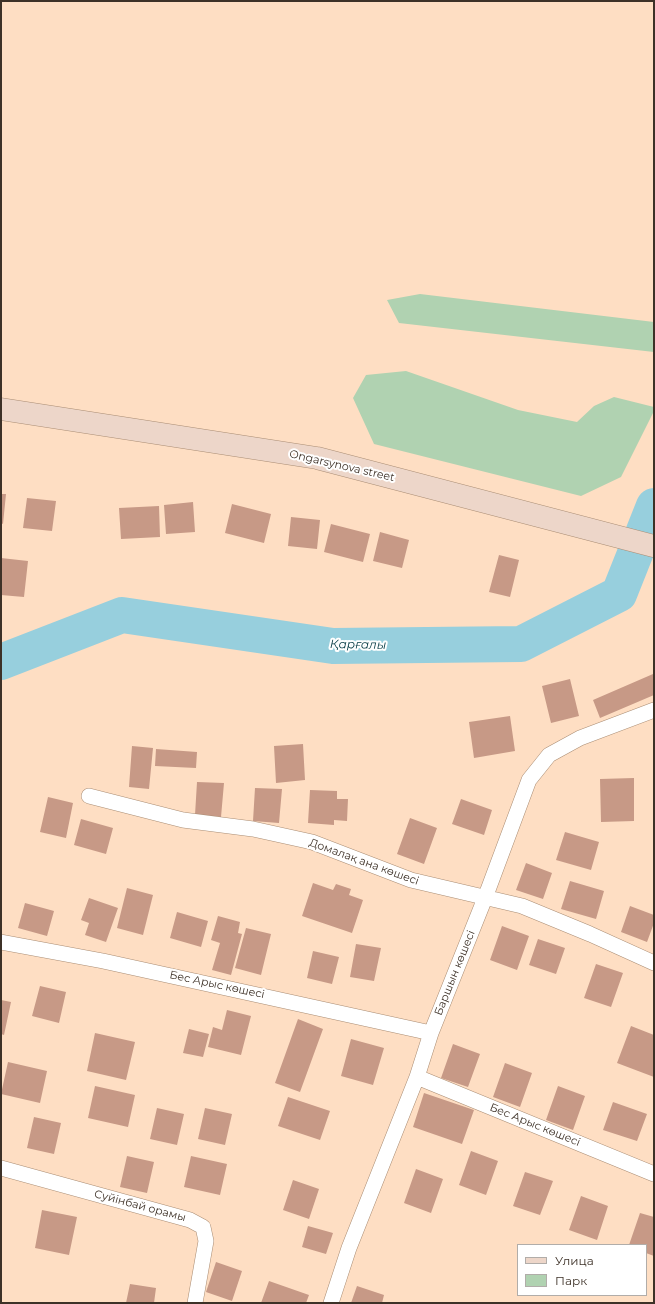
<!DOCTYPE html>
<html>
<head>
<meta charset="utf-8">
<style>
	body { margin:0 }
	#map { position:relative; width:655px; height:1304px; overflow:hidden; background:#fedec3; font-family:Montserrat,sans-serif }
	canvas { display:block }
	.frame { position:absolute; inset:0; border:2px solid #3d3127; pointer-events:none }
	.legend { position:absolute; left:517px; top:1244px; width:130px; height:52px; box-sizing:border-box; background:#fff; border:1px solid #b1ada9; margin:0; padding:5px 7px; list-style:none; font-size:12px; color:#3d3127 }
	.legend li { display:flex; align-items:center; gap:8px; height:20px }
	.legend b { width:20px; border:1px solid #b1ada9 }
</style>
</head>
<body>
<div id="map">
<canvas width="655" height="1304"></canvas>
<div class="frame"></div>
<ul class="legend">
<li><b style="height:5px;background:#edd6c9"></b>Улица</li>
<li><b style="height:11px;background:#b0d2b1"></b>Парк</li>
</ul>
</div>
<script>
const c = document.querySelector('canvas').getContext('2d');
c.lineJoin = 'round';
function paint(path, color) {
  c.fillStyle = color;
  c.fill(path, 'evenodd');
}
function trace(path, color, width, dash) {
  c.strokeStyle = color;
  c.lineWidth = width;
  c.lineCap = dash ? 'butt' : 'round';
  c.setLineDash(dash || []);
  c.stroke(path);
}
function drawText(font, color, halo, rows, align = 'center') {
  c.font = font + ' Montserrat,sans-serif';
  c.lineWidth = 4;
  c.setLineDash([]);
  c.textBaseline = 'middle';
  c.strokeStyle = halo;
  c.fillStyle = color;
  for (const [text, x, y, turn = 0] of rows) {
    c.save();
    c.translate(x, y);
    c.rotate((+turn || 0) * Math.PI / 180);
    c.textAlign = isNaN(turn) ? turn : align;
    if (halo) c.strokeText(text, 0, 0);
    c.fillText(text, 0, 0);
    c.restore();
  }
}
paint(new Path2D(`
	M420,294l234,28v30l-255,-29 -12,-23z
	M406,371l112,39 59,12 17,-16 20,-9 40,10v4l-33,66 -40,19 -207,-52 -21,-46 13,-23z`), '#b0d2b1');
trace(new Path2D(`
	M1,662l121,-47 211,31 188,-2 98,-50 35,-88`), '#97cfdd', 36);
paint(new Path2D(`
	M1,494h5l-3,30 -2,-1z
	M27,498l29,3 -4,30 -29,-3z
	M193,502l2,30 -29,2 -2,-29z
	M232,504l39,10 -7,29 -39,-10z
	M159,506l1,31 -39,2 -2,-31z
	M291,517l29,3 -3,29 -29,-3z
	M331,524l39,10 -7,28 -39,-10z
	M380,532l29,8 -7,28 -29,-7z
	M499,555l20,5 -9,37 -21,-5z
	M1,558l27,3 -4,36 -23,-2z
	M653,674l1,3v18l-54,23 -7,-18z
	M570,679l9,37 -28,7 -9,-37z
	M510,716l5,35 -41,7 -5,-36z
	M303,744l2,36 -29,3 -2,-37z
	M132,746l21,2 -4,41 -20,-2z
	M156,749l41,3 -1,16 -41,-2z
	M634,778v43l-33,1 -1,-43z
	M197,782l27,1 -3,34 -26,-2z
	M255,788l27,1 -3,34 -26,-2z
	M310,790l27,1v8h11l-1,22 -13,-1v5l-26,-2z
	M48,797l25,6 -7,35 -26,-6z
	M461,799l31,11 -8,25 -32,-11z
	M410,818l27,10 -13,36 -27,-10z
	M81,819l32,9 -7,26 -32,-9z
	M565,832l34,10 -8,28 -35,-10z
	M526,863l26,10 -9,26 -27,-9z
	M570,881l34,10 -8,28 -35,-10z
	M313,883l20,7 3,-6 15,5 -2,6 14,5 -11,33 -50,-17z
	M127,888l26,7 -10,40 -26,-7z
	M89,898l29,10 -12,34 -21,-7 4,-12 -8,-3z
	M25,903l29,8 -7,25 -29,-8z
	M630,906l24,9v8l-7,19 -26,-10z
	M177,912l31,9 -7,26 -31,-9z
	M218,916l22,6 -2,11 4,1 -11,41 -19,-5 8,-27 -9,-3z
	M502,926l27,10 -12,34 -27,-10z
	M246,928l25,6 -10,41 -26,-7z
	M538,939l27,9 -9,26 -27,-9z
	M356,944l25,4 -7,33 -24,-4z
	M313,951l26,6 -7,27 -25,-6z
	M596,964l27,9 -12,34 -27,-9z
	M40,986l26,6 -7,31 -27,-7z
	M1,1000l10,2 -7,33 -3,-1z
	M227,1010l24,6 -10,39 -33,-8 5,-20 9,3z
	M298,1019l25,10 -23,63 -25,-9z
	M631,1026l23,9v42l-37,-14z
	M189,1029l20,5 -6,23 -20,-4z
	M95,1033l40,9 -9,38 -39,-9z
	M351,1039l33,9 -11,37 -32,-9z
	M453,1044l27,10 -12,33 -27,-9z
	M8,1062l39,9 -7,32 -39,-9z
	M505,1063l27,10 -12,34 -27,-10z
	M95,1086l40,9 -7,32 -40,-9z
	M558,1086l27,10 -12,34 -27,-10z
	M424,1093l50,17 -12,34 -49,-17z
	M288,1097l42,14 -10,29 -42,-14z
	M613,1102l34,12 -10,27 -34,-11z
	M157,1108l27,6 -7,31 -27,-6z
	M205,1108l27,6 -7,31 -27,-6z
	M34,1117l27,6 -7,31 -27,-6z
	M471,1151l27,10 -12,34 -27,-10z
	M127,1156l27,6 -7,31 -27,-6z
	M191,1156l36,8 -7,31 -36,-8z
	M416,1169l27,10 -12,34 -27,-10z
	M525,1172l28,9 -13,34 -27,-9z
	M293,1180l26,9 -10,30 -26,-9z
	M581,1196l27,10 -11,34 -28,-10z
	M42,1210l35,7 -8,38 -34,-7z
	M640,1213l14,4v39l-8,-3v-8h-17z
	M308,1226l25,7 -7,21 -24,-7z
	M216,1262l26,9 -10,30 -26,-9z
	M269,1281l40,14 -3,8h-45z
	M130,1284l26,4 -2,15h-28z
	M357,1286l27,9 -2,8h-31z`), '#c79986');
const street = new Path2D(`
	M89,796l94,24 70,9 59,13 99,38 111,26 68,28 64,29
	M1,942l102,19 328,72
	M417,1077l237,97
	M1,1168l189,52 13,7 3,14 -11,62
	M331,1303l18,-55 68,-171 14,-44 54,-135 44,-118 20,-25 31,-17 74,-28`);
const secondary = new Path2D(`
	M1,409l316,49 337,88`);
trace(street, '#aa8d74', 16);
trace(secondary, '#aa8d74', 23);
trace(street, '#fff', 15);
trace(secondary, '#edd6c9', 22);
drawText('11px', '#3d3127', '#fff', [
	["Ongarsynova street",342,466,13],
	["Домалақ ана көшесі",364,862,20],
	["Баршын көшесі",455,973,-68],
	["Бес Арыс көшесі",217,985,12],
	["Бес Арыс көшесі",535,1125,22],
	["Суйінбай орамы",140,1206,15]
]);
drawText('italic 12px', '#003741', '#fff', [
	["Қарғалы",358,645,1]
]);
</script>
</body>
</html>
